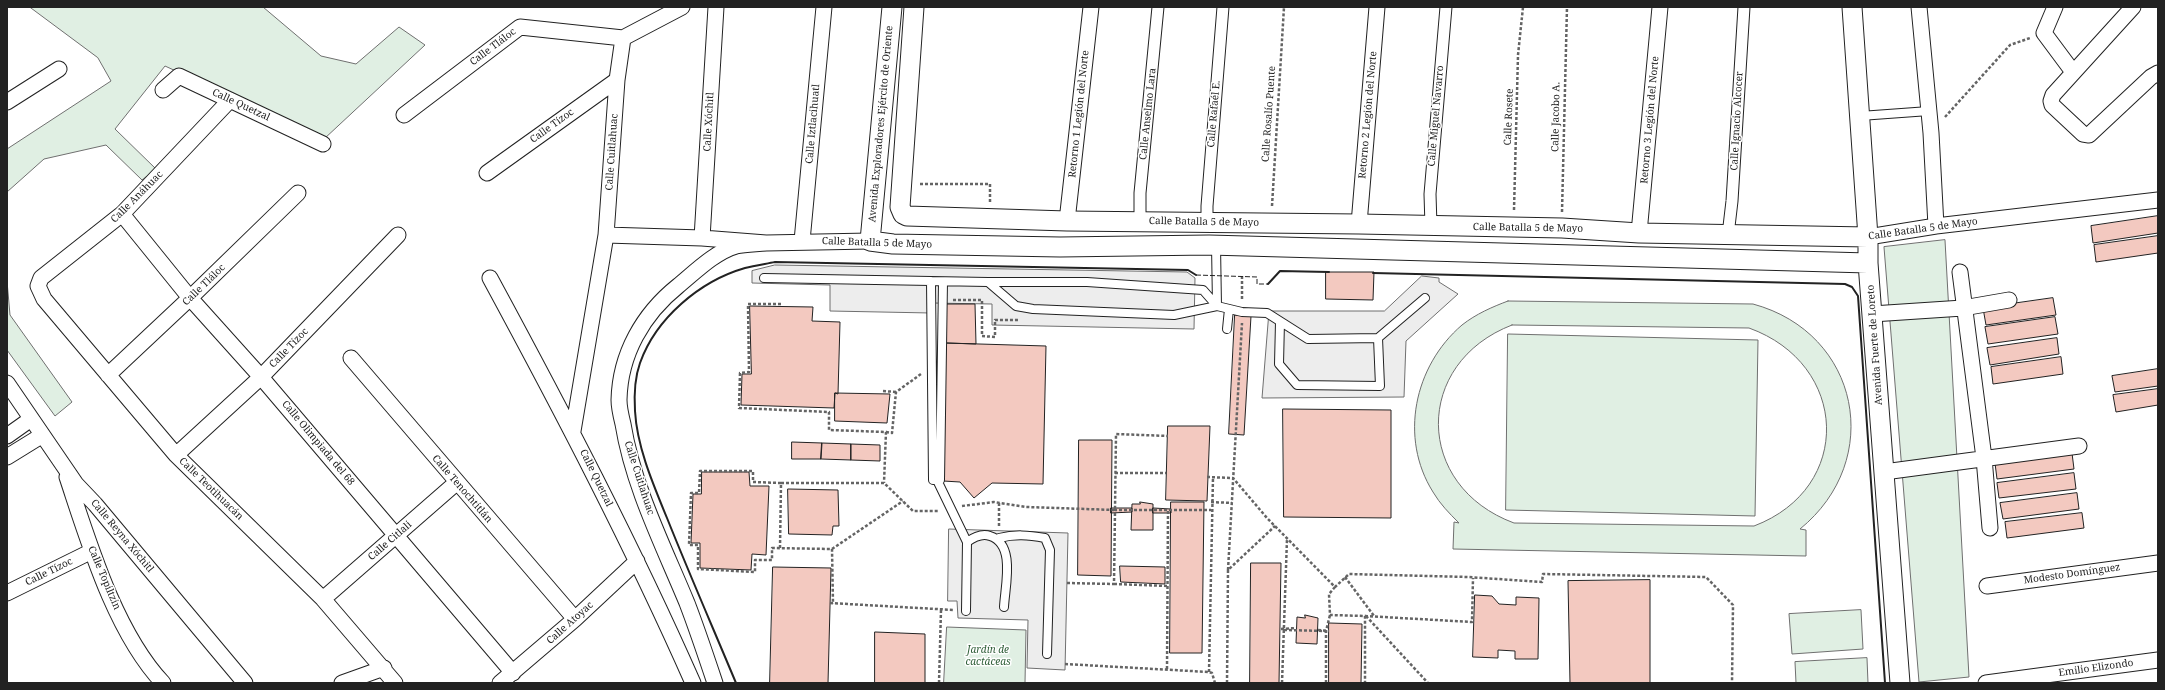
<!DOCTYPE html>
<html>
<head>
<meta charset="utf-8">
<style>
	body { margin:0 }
	#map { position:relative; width:2165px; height:690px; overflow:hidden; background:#fff; font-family:"Noto Serif",serif }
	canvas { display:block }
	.frame { position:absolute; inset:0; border:8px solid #222; pointer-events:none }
</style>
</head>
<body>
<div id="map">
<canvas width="2165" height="690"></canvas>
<div class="frame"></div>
</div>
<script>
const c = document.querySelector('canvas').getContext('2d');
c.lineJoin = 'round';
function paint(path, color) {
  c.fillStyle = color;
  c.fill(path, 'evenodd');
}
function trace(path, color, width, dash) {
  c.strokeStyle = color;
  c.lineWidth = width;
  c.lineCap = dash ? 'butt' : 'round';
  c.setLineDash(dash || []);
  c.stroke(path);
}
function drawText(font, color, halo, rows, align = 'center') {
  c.font = font + ' "Noto Serif",serif';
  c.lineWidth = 3;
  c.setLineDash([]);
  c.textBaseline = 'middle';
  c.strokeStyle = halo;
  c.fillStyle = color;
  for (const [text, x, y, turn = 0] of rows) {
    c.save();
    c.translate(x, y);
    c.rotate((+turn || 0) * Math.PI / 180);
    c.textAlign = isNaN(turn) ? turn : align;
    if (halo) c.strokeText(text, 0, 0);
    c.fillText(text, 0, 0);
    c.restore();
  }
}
const green = new Path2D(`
	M30,7h233l58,49 35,8 43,-37 26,18 -101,94 -159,-73 -50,63 41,40 -14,11 -36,-35 -62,14 -37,33v-43l104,-68 -13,-23z
	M1945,240l24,437 -50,5 -35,-435z
	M7,281l3,34 62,87 -17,14 -48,-66z
	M1508,301l245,3c107,29 132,156 47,225l6,1v26l-353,-7 1,-27 5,1c-10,-10 -19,-19 -26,-31 -34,-54 -19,-126 29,-167 14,-11 30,-18 46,-24zM1512,325l237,3c100,36 105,160 5,198l-240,-3c-100,-37 -101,-160 -2,-198z
	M1508,334l250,6 -3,176 -249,-6z
	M1861,610l2,39 -71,5 -3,-40z
	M947,627l79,3 -1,53h-81z
	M1867,658l1,25h-72l-1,-21z`);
paint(green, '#e0efe3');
trace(green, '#6f6f6f', 1);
const parking = new Path2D(`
	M775,265l412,7 8,6 -1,51 -202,-4v-21l-60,-1 -1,10 -101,-2v-26l-78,-2v-12z
	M1422,276l17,2v4l19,12 -52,47 -2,56 -142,1 7,-87h115z
	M949,529l119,4 -3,137 -38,-2 1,-48 -70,-2 -1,-17h-9z`);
paint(parking, '#ededed');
trace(parking, '#6f6f6f', 1);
const building = new Path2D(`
	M2158,216v17l-65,10 -2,-17z
	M2158,236v17l-62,9 -2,-17z
	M1326,272h48l-1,28 -47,-1z
	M2053,298l3,17 -70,10 -3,-17z
	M946,304h29l1,40 -30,-1z
	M750,306l63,1 -1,14 28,1 -2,72 -3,-1 -1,15 -93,-3 1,-31h9z
	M1235,315l16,1 -7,119 -15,-1z
	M2055,317l3,17 -70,10 -3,-17z
	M2057,338l2,16 -69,11 -3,-17z
	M946,343l100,3 -3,138 -51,-1 -18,15 -14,-16 -17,-1z
	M2061,357l2,17 -70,10 -2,-17z
	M2158,369v17l-43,6 -3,-16z
	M2158,389v16l-42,7 -3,-17z
	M835,393l55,1 -3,29 -52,-2z
	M1283,409l108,1v108l-107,-1z
	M1168,426h42l-3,75 -41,-1z
	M1079,440h33l-1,136 -33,-1z
	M792,442l30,1 -1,16h-29z
	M822,443l29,1v16l-30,-1z
	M851,444l29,1v16l-29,-1z
	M2072,453l2,16 -77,10 -2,-16z
	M702,472h47l1,14h19l-3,69 -14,-1 -1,16 -51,-2v-25h-9l2,-49h8z
	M2074,473l2,16 -77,9 -2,-15z
	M788,489l50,1 1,36h-6l-1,9 -43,-1z
	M2077,493l2,16 -76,10 -3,-16z
	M1140,502l13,2v26h-22l1,-26h8z
	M1171,502h33l-2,151h-32z
	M1111,508h21v4l-21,1z
	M1153,508l18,1v4h-18z
	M2082,513l2,15 -77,10 -2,-16z
	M1251,563h30l-2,120h-29z
	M1120,566l45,1v17l-44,-2z
	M773,567l58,1 -3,115h-58z
	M1650,580v103h-80l-2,-102z
	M1475,595l17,1 7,8 17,1v-8l23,1 -1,61h-23v-8l-17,-1v8l-25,-1z
	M1305,615l13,3 -1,26 -21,-1 1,-26 8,1z
	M1329,623l33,1 -1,59h-32z
	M875,632l50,2v49h-50z`);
paint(building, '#f3c9c0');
trace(building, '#222', 1);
const service = new Path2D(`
	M1860,116l69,-5
	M1216,245l1,61 25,6 25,1 41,26 70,-1 47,-40
	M764,278l167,3
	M943,282l-3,198h-7l-2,-199 57,1
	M988,282h99l116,8 14,16 -43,9 -141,-6 -17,-3z
	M1280,322l-1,42 18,21 83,1 -2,-48
	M1227,329l2,-20
	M937,480l30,62 -1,69
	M999,538c16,-4 29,-3 46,0l5,12 -3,104
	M967,542c7,-5 15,-9 23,-6 26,8 15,50 14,71`);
const pedestrian = new Path2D(`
	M1140,221v-28l18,-186
	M1207,221v-15l16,-199
	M1431,226l-1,-32 16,-187
	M1728,235l4,-34 12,-194`);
const minor = new Path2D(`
	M1919,7l12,126 5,93
	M2055,7l-11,26 29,39
	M2133,7l-80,88 -2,6 1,4 31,29 6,1 62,-58 7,-4
	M623,38l59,-31
	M163,90l16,-14 144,68
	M230,100l-108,114 -81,64 -3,8 6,13 132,156 147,144 72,84
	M7,102l52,-33
	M404,115l116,-88 103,11
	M487,173l130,-93
	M122,214l68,84 71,79 252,296
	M1067,221l24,-214
	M1359,224l18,-217
	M1639,233l21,-226
	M606,235l96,3 64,5 104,-2
	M1868,237l68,-11 222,-26
	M702,238l14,-231
	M802,241l22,-234
	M1960,272l24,186 6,70
	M490,278c72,133 142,267 203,405
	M1872,314l91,-6 46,-8
	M351,358l224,261
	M108,375l82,-77 108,-105
	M7,383l69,101 19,20 150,179
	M573,431l33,-196 11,-155 6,-42
	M7,436l24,-17
	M176,455l85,-78 137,-142
	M7,457l34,-21
	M1884,472l195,-26
	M67,477c22,66 48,155 96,206
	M1987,586l171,-23
	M7,593l85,-42
	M323,599l133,-116
	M342,683l42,-15
	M500,683l75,-64 62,-58
	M715,683c-9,-27 -18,-54 -28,-80 -24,-58 -54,-117 -64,-179 -2,-8 -4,-16 -4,-24 1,-46 24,-86 59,-114 17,-14 37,-34 58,-40 9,-2 20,-2 30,-3
	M1986,683l172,-23`);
const tertiary = new Path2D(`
	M892,7l-22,234 23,3 167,3 149,-2 659,18
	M914,7l-14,200 3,7 4,2 160,5 292,3 203,4 77,5 229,4
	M1852,7l16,230v26l32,420`);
trace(service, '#222', 10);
trace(pedestrian, '#222', 13);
trace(minor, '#222', 17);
trace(tertiary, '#222', 21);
trace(new Path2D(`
	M1945,117l65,-72 20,-7
	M920,184h70v18
	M1272,206l12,-199
	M1514,210l4,-155 5,-48
	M1562,212l5,-205
	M1242,276v24
	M953,300h29v36l13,1v-17h23
	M781,304h-33l1,68 -9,1 -1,35 90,4v18l57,2 -2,51
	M883,391l13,1
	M886,432l6,1 4,-41 25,-18
	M1115,473h51
	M1207,477l26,1 34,40 68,69 14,-13 119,3 74,5 1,-8 163,3 27,28 -1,78
	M781,483h103l29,28h26
	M1211,502l21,1
	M962,506l32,-4 32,5 89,3 1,-76 52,2
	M999,526v-23
	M780,548l1,-65 -28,-1v-11h-53l-1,22h-8l-2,52h9v24l57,3v-12h17v-12l60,1 1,55
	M832,549l71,-48
	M1228,570l14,-247
	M1345,577l29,39
	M1067,583l47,1 1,-74h96
	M1114,584l54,2
	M1335,587l-6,7 1,21 35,1v67
	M830,603l124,7
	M1365,616l107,6 1,-44
	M1366,616l62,67
	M1284,630l42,1
	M1065,664l144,8 3,1 3,10
	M1167,669l1,-159
	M1209,672l4,-195
	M939,683l2,-73
	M1227,683l1,-113 47,-44
	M1282,683l5,-144
	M1326,683v-52l4,-16`), '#646464', 2.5, [3, 2]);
trace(service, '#fff', 8);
trace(pedestrian, '#fff', 11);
trace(minor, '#fff', 15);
trace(tertiary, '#fff', 19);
trace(new Path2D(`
	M1281,629l15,-1
	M1318,630l11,1`), '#646464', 2.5, [3, 2]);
trace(new Path2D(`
	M1196,275l61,2v7h11`), '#222', 1, [5, 2]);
trace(new Path2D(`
	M1373,273l472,11 7,3 6,9 27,387
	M1268,284l12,-13 49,1
	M736,683c-23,-55 -47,-110 -69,-165 -14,-34 -30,-71 -32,-107 -1,-16 0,-34 5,-48 16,-45 60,-82 105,-95 9,-2 20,-4 30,-6l413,8 8,5`), '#222', 2);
drawText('10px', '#222', '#fff', [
	["Calle Tláloc",493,47,-37],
	["Calle Quetzal",241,105,25],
	["Retorno 1 Legión del Norte",1079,114,-84],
	["Calle Anselmo Lara",1148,114,-84],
	["Calle Rafaél E.",1214,114,-85],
	["Calle Rosalío Puente",1269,114,-86],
	["Retorno 2 Legión del Norte",1368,115,-85],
	["Calle Miguel Navarro",1436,116,-85],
	["Calle Rosete",1509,117,-88],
	["Calle Jacobo A.",1556,117,-89],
	["Retorno 3 Legión del Norte",1650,120,-85],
	["Calle Ignacio Alcocer",1737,121,-87],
	["Calle Xóchitl",709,122,-87],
	["Calle Iztlacihuatl",813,124,-85],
	["Avenida Exploradores Ejército de Oriente",881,124,-85],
	["Calle Tízoc",552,126,-36],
	["Calle Cuitlahuac",612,152,-86],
	["Calle Anáhuac",137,197,-45],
	["Calle Batalla 5 de Mayo",1204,222,1],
	["Calle Batalla 5 de Mayo",1528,228,1],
	["Calle Batalla 5 de Mayo",1923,229,-8],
	["Calle Batalla 5 de Mayo",877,243,2],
	["Calle Tláloc",204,285,-44],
	["Avenida Fuerte de Loreto",1875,345,-94],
	["Calle Tízoc",289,348,-46],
	["Calle Olimpiada del 68",318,443,50],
	["Calle Quetzal",596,478,64],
	["Calle Cuitlahuac",639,478,72],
	["Calle Teotihuacán",211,489,44],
	["Calle Tenochtitlán",462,489,49],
	["Calle Reyna Xóchitl",122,536,50],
	["Calle Citlali",390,541,-41],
	["Calle Tízoc",49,572,-26],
	["Modesto Domínguez",2072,574,-8],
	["Calle Topiltzin",104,578,67],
	["Calle Atoyac",570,623,-42],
	["Emilio Elizondo",2096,668,-8]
]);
drawText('italic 10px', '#2f5e38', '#fff', [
	["Jardín de",988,650],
	["cactáceas",988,662]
]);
</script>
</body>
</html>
